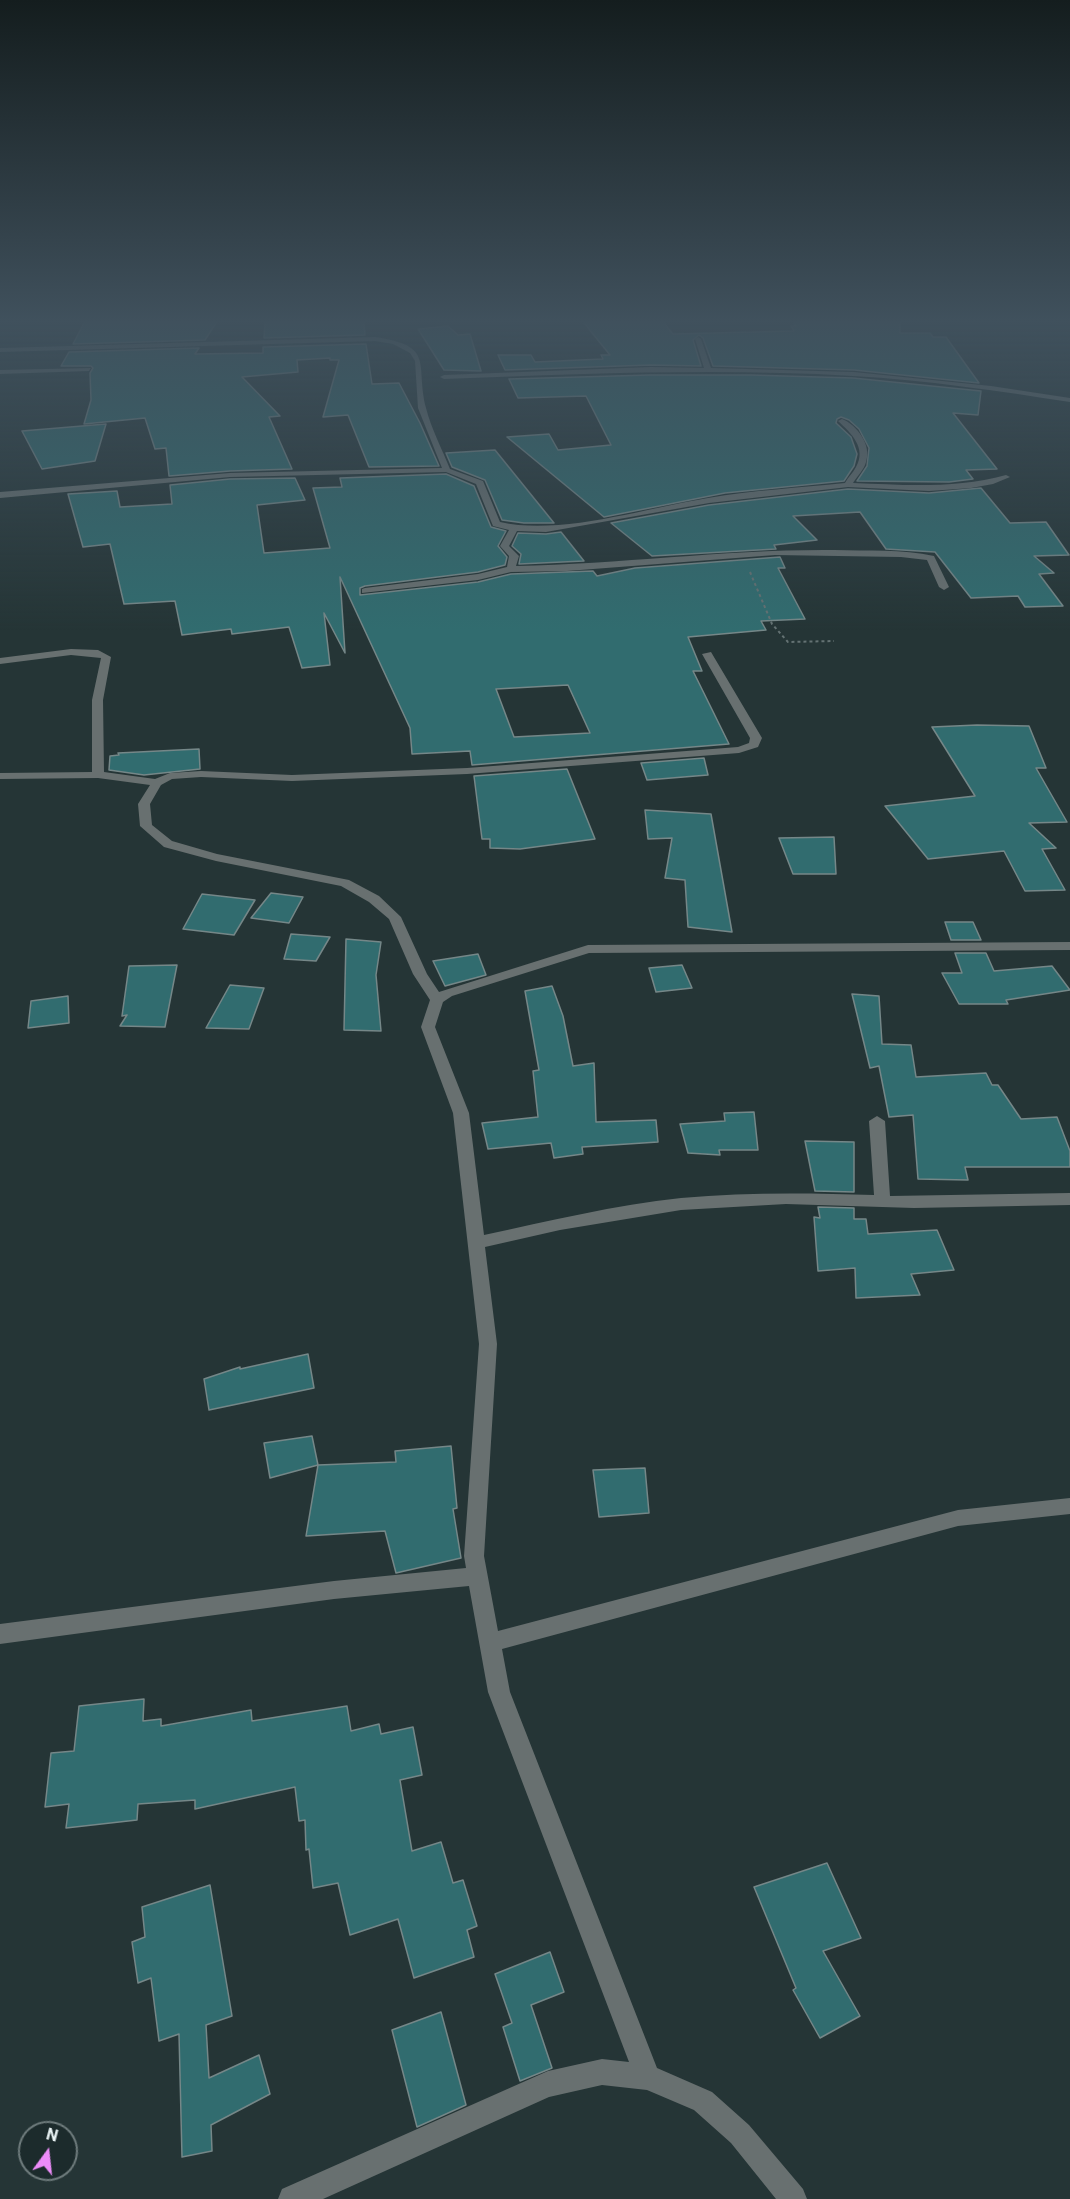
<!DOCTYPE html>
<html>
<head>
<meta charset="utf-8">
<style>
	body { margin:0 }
	#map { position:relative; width:1070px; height:2199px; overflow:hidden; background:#253536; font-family:Roboto,sans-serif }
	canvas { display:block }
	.north { position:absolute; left:18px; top:2121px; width:60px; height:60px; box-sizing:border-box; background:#1c2b2c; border:2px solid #6f7c7d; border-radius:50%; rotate:15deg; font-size:16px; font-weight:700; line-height:24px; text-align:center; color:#ecf6f7 }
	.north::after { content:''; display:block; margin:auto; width:21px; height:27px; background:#ed8cf9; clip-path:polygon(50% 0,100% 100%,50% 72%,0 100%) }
</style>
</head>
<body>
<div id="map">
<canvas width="1070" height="2199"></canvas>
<div class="north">N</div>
</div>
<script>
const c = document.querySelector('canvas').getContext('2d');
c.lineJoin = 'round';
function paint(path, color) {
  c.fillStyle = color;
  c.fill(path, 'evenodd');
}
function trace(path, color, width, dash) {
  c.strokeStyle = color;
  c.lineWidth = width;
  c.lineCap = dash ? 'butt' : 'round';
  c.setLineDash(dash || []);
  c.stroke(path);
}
const building = new Path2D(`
	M84,323h132l-11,17 -132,4z
	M265,323h99l1,12 -101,3z
	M584,323h80l9,11 121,-3 -3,-5h5l-2,-3h106v10h30l3,4h13l33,46 -125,-13 -141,-4 -10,-28 -4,-3 -6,5 8,26 -50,-1 -146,5 -7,-15h33l4,7 68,-3 -2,-4h9z
	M448,326l10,9 12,-1 11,37 -37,-1 -26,-41z
	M366,344l6,40 27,-1 21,40 19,43 -70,1 -21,-52 -25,2 16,-57h-9v-2l-33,2 1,12 -56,5 38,39 -11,1 23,52 -62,2 -61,5 -3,-28 -11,1 -10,-31 -61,6 7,-24 -1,-27 3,-5 -2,-2h-30l8,-14 130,-4 -4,6 68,-1v-6z
	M649,375h102l102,3 128,13 -3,24 -25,-2 44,56 -31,1 7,9 -24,3 -92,-1 10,-15 2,-18 -10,-19 -10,-9 -8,-3 -4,2 -1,4 15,14 6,17 -3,12 -10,15 -119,12 -121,24 -97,-80 42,-3 9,16 53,-5 -25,-49 -68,2 -9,-19z
	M106,424l-11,37 -53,8 -20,-38z
	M495,450l59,73h-30l-22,-3 -17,-40 -33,-13 -6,-14z
	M446,474l28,12 17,41 15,4 -8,15 9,11 -2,8 -27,7 -113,14 -5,2v7l118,-13 33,-8 82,-3 4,5 38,-8 145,-11 5,11h-7l27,51 -44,2 5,9 -78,7 14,34h-9l36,73 -257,21 -2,-14 -58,3 -2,-26 -70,-151 5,76 -21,-40 6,52 -28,3 -13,-41 -57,7 -1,-5 -49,6 -7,-34 -51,3 -14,-60 -27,3 -15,-53 49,-3 3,16 52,-3 -2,-19 60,-6 65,-1 10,22 -48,5 7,48 66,-5 -17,-60 29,-1 -2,-9zM568,685l22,48 -76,4 -18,-48z
	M981,488l29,35 36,-1 23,33 -35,1 20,17 -15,1 24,32 -38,1 -7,-11 -47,2 -36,-46 -49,-3 -26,-37 -67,4 24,24 -43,5 2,4 -124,7 -41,-33 98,-18 139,-16 81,4z
	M561,532l23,29 -65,3 2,-10 -9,-8 6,-13 28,1z
	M977,725l52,1 17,42h-10l31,54 -38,1 27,25 -14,1 23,41 -40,1 -21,-40 -76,8 -43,-53 90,-10 -43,-69z
	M199,749l1,20 -56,6 -35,-5 1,-14 9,-1 -1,-2z
	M704,758l4,17 -61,5 -6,-17z
	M567,769l28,70 -75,10 -30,-1v-9h-8l-8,-63z
	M645,810l66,4 21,118 -44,-5 -3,-47 -20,-2 7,-40 -24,1z
	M834,837l2,37h-43l-14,-36z
	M271,893l32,4 -14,26 -38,-5z
	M202,894l53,6 -21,35 -51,-6z
	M945,922h28l8,18h-30z
	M291,934l39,3 -14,24 -32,-2z
	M346,939l35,3 -5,33 5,56 -37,-1z
	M955,953h31l8,18 58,-5 18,24 -64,10 2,4h-49l-17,-31h20z
	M478,954l8,21 -41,11 -12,-25z
	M177,965l-12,62 -45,-1 7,-11 -5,1 7,-50z
	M682,965l10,23 -36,4 -7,-24z
	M230,985l34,3 -15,41 -43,-1z
	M552,986l11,30 10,50 21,-3 2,59 60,-2 2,22 -76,5 1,7 -29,4 -3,-15 -63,6 -6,-26 56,-6 -5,-46 6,-1 -14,-79z
	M852,994l27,2 3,48 29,1 5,32 70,-4 6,12h6l23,34 36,-2 13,34v16h-105l3,13 -50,-1 -5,-64 -24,2 -10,-51 -9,2z
	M68,996l1,27 -41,5 3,-27z
	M754,1112l4,38h-39l1,5 -32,-2 -8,-29 45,-3 -1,-8z
	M805,1141l49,1v50l-39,-1z
	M818,1207l36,1v11h12l2,15 69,-4 17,40 -43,4 9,21 -64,3 -1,-30 -37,3 -4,-54 6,1z
	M308,1354l6,34 -105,22 -5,-31 36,-12v2z
	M312,1436l6,29 -48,13 -6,-35z
	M451,1446l6,62 -4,1 8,49 -65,15 -11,-42 -79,5 12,-71 78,-3 -1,-11z
	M645,1468l4,45 -50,4 -6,-47z
	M144,1699l-1,22 18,-2v7l90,-16 1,11 95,-15 4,25 28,-7 2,10 32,-7 9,48 -22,5 12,71 29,-9 12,41 10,-3 14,46 -10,4 7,27 -60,21 -16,-59 -48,16 -12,-52 -25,5 -4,-39 -3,1 -1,-30 -6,1 -4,-34 -100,22v-9l-57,4 -1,16 -71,8 3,-24 -24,3 6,-54 23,-2 5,-45z
	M827,1863l34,75 -38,13 37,65 -40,22 -27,-48 3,-2 -42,-101z
	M210,1885l22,131 -26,9 3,53 50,-23 11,39 -59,31 1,26 -30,6 -3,-123 -20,7 -8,-63 -13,5 -6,-41 13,-5 -3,-30z
	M550,1952l14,40 -33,13 21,63 -32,13 -17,-54 9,-4 -17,-49z
	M441,2012l25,93 -49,22 -25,-97z`);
paint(building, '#316c6f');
trace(building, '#758788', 1.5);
trace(new Path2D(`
	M750,572l22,52 16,18 46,-1`), '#647273', 2, [3, 3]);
paint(new Path2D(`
	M375,337c61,9 40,26 51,71 5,20 16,41 24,61l33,12 17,41c60,14 146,-14 208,-24 45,-8 91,-10 137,-15 3,-6 8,-10 11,-16 11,-19 -5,-34 -18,-46l4,-2c15,6 30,26 24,43 -2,8 -9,14 -13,21 52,2 102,6 153,-8l4,2 -17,7 -22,4 -42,3 -81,-4 -139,16 -163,29 -29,-1 -8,15 10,10 -3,10c107,-2 212,-17 318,-16 34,1 68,-1 100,6l15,31 -5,3 -5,-3 -12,-27 -26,-3 -126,-2 -208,16 -56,1 -33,8 -116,13v-4l3,-1 113,-14 29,-7 2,-11 -9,-10 9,-16 -16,-4 -17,-42 -30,-12 -216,5 -230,21v-6l230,-19 212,-5 -24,-60 -3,-47 -5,-8 -17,-9 -18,-3 -375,11v-4z
	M698,337l3,2 10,29 143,4 137,14 79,12v4c-72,-11 -144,-22 -217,-26 -136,-8 -273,-2 -409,3l-4,-2 4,-2 207,-8 53,1 -9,-29z
	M91,368l-2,3 -89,3v-4z
	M71,649l27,1 13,7 -8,43 1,72 51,7 15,-6 31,-2 91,4 175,-7 271,-21 11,-4 1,-5 -48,-84 9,-2 51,86 -4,9 -19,6 -272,21 -175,7 -91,-4 -29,2 -11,6 -11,19 2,21 20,16 45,13 132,26 30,16 22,21 26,57 12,18 149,-47 482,-3v8l-481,3 -137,43 -9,6 -8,25 34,86 15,122c65,-14 131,-30 197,-37 64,-6 129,-5 193,-3l-5,-74 8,-5 8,5 5,75 180,-3v12l-156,3 -128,-4 -105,6 -121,20 -75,17 12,97 -13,212 14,75 460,-121 112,-12v16l-112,12 -456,123 8,43 147,376 55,24 37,33 54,64 4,10h-31l-45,-56 -37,-33 -47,-20 -45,-5 -53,12 -226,102h-45l4,-10 266,-118 54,-12 27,3 -141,-370 -19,-106 -135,13 -334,45v-20l334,-43 132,-13 -2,-12 15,-212 -26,-231 -32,-86 9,-27 -17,-26 -24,-55 -20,-17 -28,-16 -125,-25 -52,-14 -24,-21 -2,-22 12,-19 -52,-7 -98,1v-6l92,-1v-72l9,-42 -30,-3 -71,9v-6z`), '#687070');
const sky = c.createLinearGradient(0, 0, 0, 631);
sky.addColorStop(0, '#141d1e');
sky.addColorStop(0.51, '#40515d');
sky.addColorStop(1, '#40515d00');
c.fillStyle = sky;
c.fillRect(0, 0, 1070, 631);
</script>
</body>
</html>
